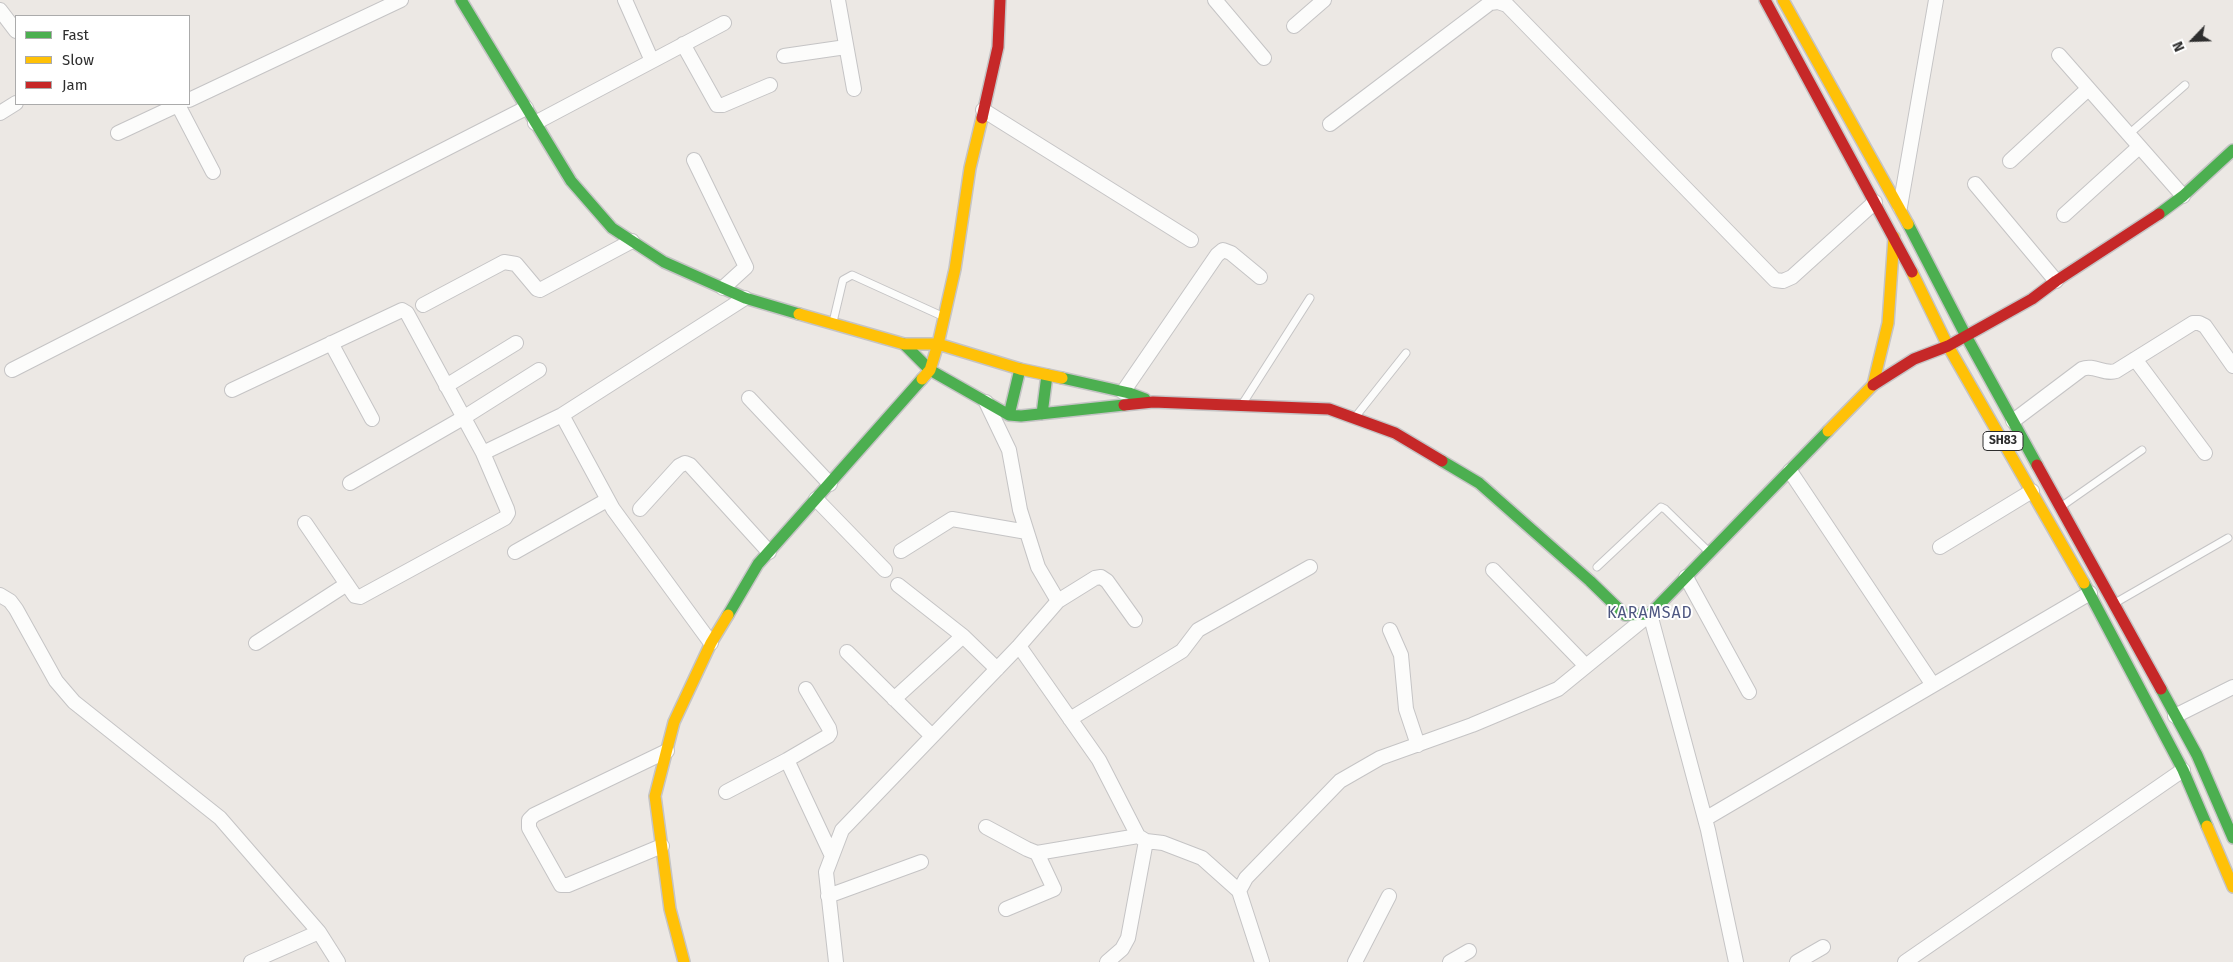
<!DOCTYPE html>
<html>
<head>
<meta charset="utf-8">
<style>
	body { margin:0 }
	#map { position:relative; width:2233px; height:962px; overflow:hidden; background:#ece8e4; font-family:"Fira Sans",sans-serif }
	canvas { display:block }
	.legend { position:absolute; left:15px; top:15px; width:175px; height:90px; box-sizing:border-box; background:#fff; border:1px solid #ababab; margin:0; padding:6px 9px; list-style:none; font-size:15px; color:#2e2e2e }
	.legend li { display:flex; align-items:center; gap:10px; height:25px }
	.legend b { width:25px; border:1px solid #ababab }
	.north { position:absolute; left:2168px; top:15px; width:50px; height:50px; -webkit-text-stroke:4px #fff; paint-order:stroke; rotate:246deg; font-size:14px; font-weight:700; line-height:20px; text-align:center; color:#2e2e2e }
	.north::after { content:''; display:block; margin:auto; width:18px; height:22px; background:#2e2e2e; clip-path:polygon(50% 0,100% 100%,50% 72%,0 100%) }
</style>
</head>
<body>
<div id="map">
<canvas width="2233" height="962"></canvas>
<ul class="legend">
<li><b style="height:6px;background:#4caf50"></b>Fast</li>
<li><b style="height:6px;background:#ffc107"></b>Slow</li>
<li><b style="height:6px;background:#c62828"></b>Jam</li>
</ul>
<div class="north">N</div>
</div>
<script>
const c = document.querySelector('canvas').getContext('2d');
c.lineJoin = 'round';
function trace(path, color, width, dash) {
  c.strokeStyle = color;
  c.lineWidth = width;
  c.lineCap = dash ? 'butt' : 'round';
  c.setLineDash(dash || []);
  c.stroke(path);
}
function drawText(font, color, halo, rows, align = 'center') {
  c.font = font + ' "Fira Sans",sans-serif';
  c.lineWidth = 4;
  c.setLineDash([]);
  c.textBaseline = 'middle';
  c.strokeStyle = halo;
  c.fillStyle = color;
  for (const [text, x, y, turn = 0] of rows) {
    c.save();
    c.translate(x, y);
    c.rotate((+turn || 0) * Math.PI / 180);
    c.textAlign = isNaN(turn) ? turn : align;
    if (halo) c.strokeText(text, 0, 0);
    c.fillText(text, 0, 0);
    c.restore();
  }
}
const lane = new Path2D(`
	M2129,134l56,-49
	M833,322l10,-42 9,-5 90,41
	M1243,403l67,-105
	M1356,416l50,-63
	M2062,506l80,-56
	M1597,567l64,-60 4,2 43,42
	M2115,603l113,-65`);
const street = new Path2D(`
	M625,0l27,61
	M838,0l16,89
	M1215,0l49,58
	M0,10l16,21
	M1294,26l30,-26
	M683,44l34,61h6l47,-20
	M2059,55l124,141
	M784,56l62,-9
	M189,100l212,-100
	M178,105l35,67
	M983,110l208,130
	M0,113l16,-10
	M535,123l189,-100
	M1330,124l160,-121 8,-1 9,3 268,275 8,1 9,-4 83,-75
	M118,133l62,-29
	M694,160l52,107 -23,21
	M2010,161l78,-72
	M1975,184l81,97
	M1900,207l36,-207
	M2064,215l75,-68
	M423,305l81,-43 12,2 21,25 3,1 92,-49
	M331,343l41,76
	M2135,359l70,94
	M12,370l514,-262
	M446,386l70,-43
	M232,390l170,-80 5,3 76,140 79,-38 183,-117
	M1123,392l94,-137 6,-5 8,3 29,24
	M749,398l81,86
	M562,415l51,94 98,134
	M2013,421l69,-52c12,-5 22,6 34,2l77,-48h6l6,3 28,40
	M1790,471l143,214
	M350,483l113,-65 76,-48
	M816,499l69,71
	M640,509l39,-43 6,-3 5,2 79,87
	M305,523l50,73 5,1 145,-79 3,-5 -1,-4 -24,-56
	M1940,547l92,-56
	M901,551l51,-32 75,13
	M515,552l92,-52
	M1493,570l93,96
	M1686,577l63,115
	M898,585l65,51 34,33
	M0,595l10,6 6,8 40,72 18,21 146,116 99,114
	M1058,601l37,-23 6,-1 6,4 28,39
	M1390,630l11,25 5,54 12,36
	M256,643l91,-59
	M1019,646l80,114 39,76 8,5 17,2 39,15 37,33
	M847,652l85,84
	M894,699l69,-63
	M2175,716l58,-29
	M1070,719l112,-68 16,-21 112,-63
	M787,760l45,96
	M726,792l61,-32 41,-24 2,-3 -1,-5 -23,-39
	M1705,819l385,-226
	M986,827l41,22 10,4 101,-17
	M662,846l-94,39h-7l-32,-57v-8l5,-5 133,-64
	M828,896l93,-34
	M1006,909l48,-20 -17,-36
	M251,962l68,-30 19,30
	M836,962l-10,-90 16,-42 177,-184 39,-45 -20,-34 -18,-57 -11,-60 -23,-48
	M1107,962l15,-13 6,-11 18,-97
	M1262,962l-23,-71 7,-13 94,-97 40,-23 92,-33 86,-36 92,-75 58,216 28,132
	M1355,962l34,-66
	M1450,962l19,-11
	M1797,962l26,-15
	M1905,962l278,-192`);
const fast = new Path2D(`
	M461,0l110,181 41,47 52,34 81,36 54,16
	M2159,214l24,-18 50,-46
	M1908,224l58,112 71,129
	M904,344l26,26 79,45 12,1 103,-11
	M1062,378l67,15 16,6
	M1042,414l5,-39
	M1009,415l11,-46
	M1442,461l37,22 111,98 35,34 25,-1 178,-183
	M2084,583l99,187 24,56
	M728,615l30,-51 164,-185
	M2161,689l36,66 36,83`);
const slow = new Path2D(`
	M1783,0l125,224
	M1912,272l36,74 136,237
	M799,314l105,30h34l82,25 42,9
	M922,379l8,-9 8,-26 17,-75 15,-101 12,-50
	M1828,431l45,-46 15,-62 6,-86
	M2207,826l26,61
	M684,962l-14,-53 -15,-113 19,-74 37,-79 17,-28`);
const jam = new Path2D(`
	M1765,0l147,272
	M982,118l16,-71 2,-47
	M1873,385l41,-26 34,-13 84,-47 24,-18 103,-67
	M1124,405l29,-3 176,7 66,24 47,28
	M2037,465l124,224`);
trace(lane, '#c5c4c5', 9);
trace(street, '#c5c4c5', 16);
trace(fast, '#c5c4c5', 14);
trace(slow, '#c5c4c5', 14);
trace(jam, '#c5c4c5', 14);
trace(lane, '#fcfcfb', 7);
trace(street, '#fcfcfb', 14);
trace(fast, '#4caf50', 11);
trace(slow, '#ffc107', 11);
trace(jam, '#c62828', 11);
for (const [x, y, w] of [
	[2003,441,40]
]) {
  const box = new Path2D();
  box.roundRect(x - w / 2, y - 9.5, w, 19, 4);
  c.fillStyle = '#fff';
  c.fill(box);
  trace(box, '#2e2e2e', 1);
}
drawText('bold 12px', '#2e2e2e', null, [
	["SH83",2003,441]
]);
c.letterSpacing = '1px';
drawText('16px', '#4d5680', '#fff', [
	["KARAMSAD",1650,614]
]);
c.letterSpacing = '0px';
</script>
</body>
</html>
